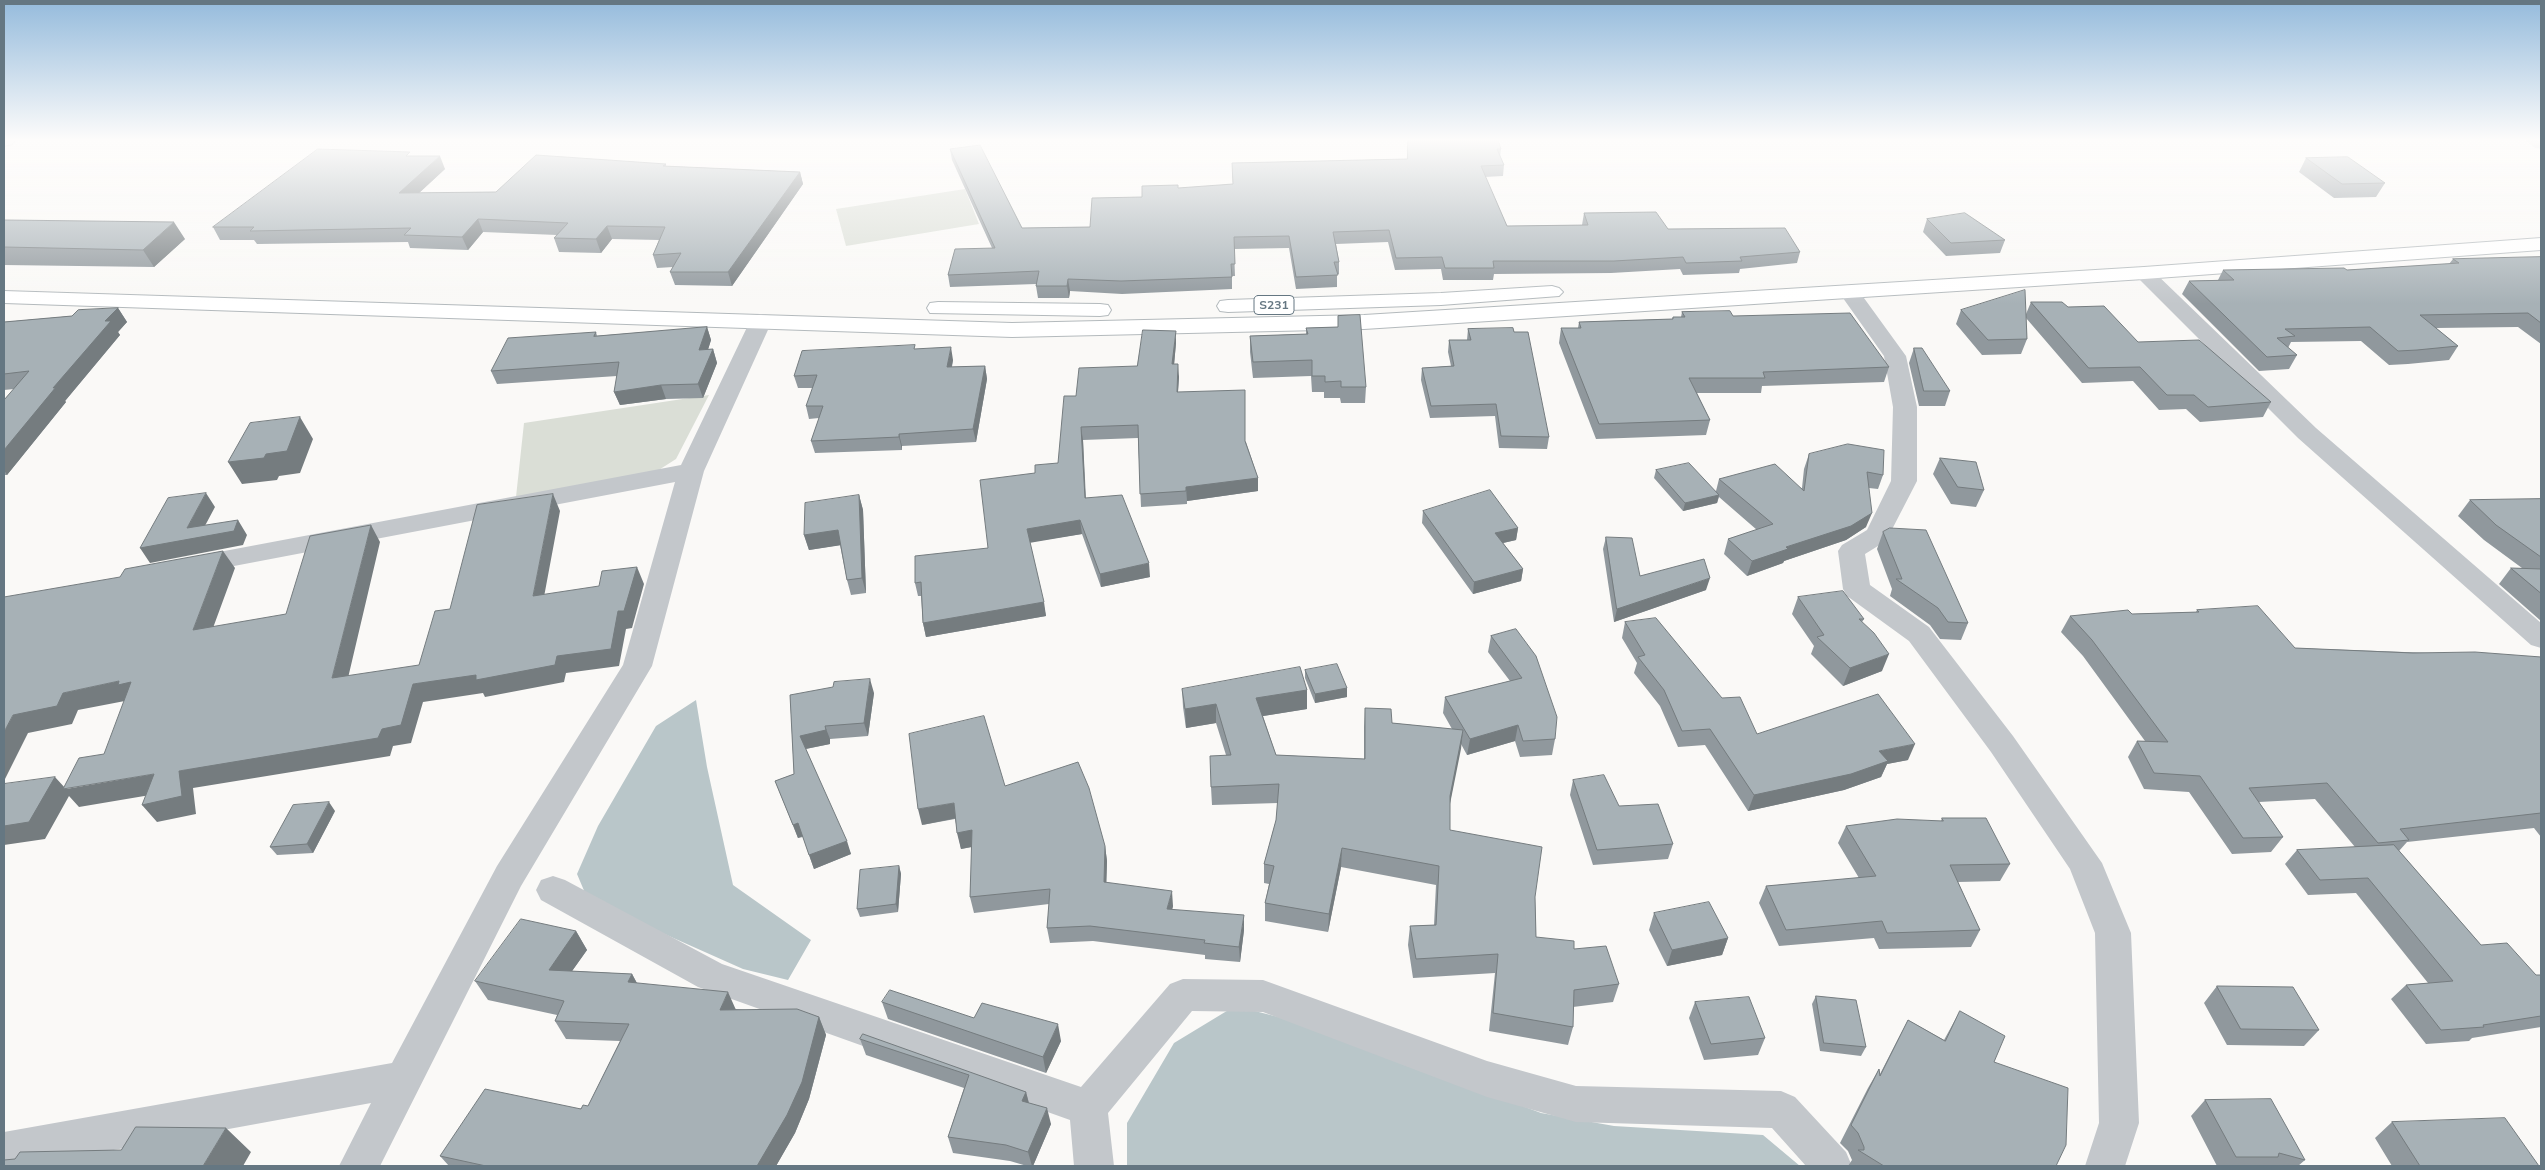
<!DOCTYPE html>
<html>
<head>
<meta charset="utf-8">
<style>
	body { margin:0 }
	#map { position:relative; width:2545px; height:1170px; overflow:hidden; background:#faf9f7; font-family:Mulish,sans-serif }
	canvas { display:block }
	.frame { position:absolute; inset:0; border:5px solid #657782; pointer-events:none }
</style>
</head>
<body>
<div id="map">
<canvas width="2545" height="1170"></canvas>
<div class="frame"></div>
</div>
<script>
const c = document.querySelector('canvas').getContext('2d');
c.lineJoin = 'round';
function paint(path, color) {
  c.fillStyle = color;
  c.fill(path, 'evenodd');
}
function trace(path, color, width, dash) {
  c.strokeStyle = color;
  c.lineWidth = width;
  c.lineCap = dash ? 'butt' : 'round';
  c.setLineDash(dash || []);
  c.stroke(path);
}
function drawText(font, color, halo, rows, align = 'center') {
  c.font = font + ' Mulish,sans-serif';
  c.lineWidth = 5;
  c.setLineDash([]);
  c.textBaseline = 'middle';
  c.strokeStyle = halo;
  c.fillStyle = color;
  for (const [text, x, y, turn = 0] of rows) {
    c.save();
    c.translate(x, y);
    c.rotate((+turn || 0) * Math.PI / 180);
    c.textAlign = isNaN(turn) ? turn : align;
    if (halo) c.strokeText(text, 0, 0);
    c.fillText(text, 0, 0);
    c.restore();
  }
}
paint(new Path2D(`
	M965,189l14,35 -133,22 -10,-37z
	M709,395l-33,64 -22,14 -138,24 8,-74z`), '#daded6');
paint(new Path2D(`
	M696,700l11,67 26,118 78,55 -23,40 -45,-11 -155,-69 -11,-26 21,-48 58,-100z
	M1235,1006l71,18 235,89 73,13 149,9 37,31h-673v-43l47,-80z`), '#b9c6c9');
const major = new Path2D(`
	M2541,238v12l-397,29 -780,50 -352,8 -1008,-34v-12l1008,32 352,-8 780,-48z
	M1552,286l7,2 4,4 -4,4 -118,9 -213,7 -8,-1 -3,-5 3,-5 8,-1 213,-7z
	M938,302l162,2 8,1 3,5 -3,5 -8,1 -170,-3 -3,-5 3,-5z`);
const highway = new Path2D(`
	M4,140h11l-3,4 -8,2z`);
trace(major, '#b4babd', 2);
trace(highway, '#b4b9bc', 2);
paint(new Path2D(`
	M2525,140h16v9l-6,-1z
	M2144,267l7,2 165,159 225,195v25l-10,-3 -233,-207 -161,-161 -3,-4 3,-4z
	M1849,285l7,2 50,69 11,51v74l-31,60 -21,13 5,31 59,42 84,109 89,127 29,70 8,190 -14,43h-40l14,-43 -4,-190 -25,-64 -79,-117 -82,-111 -62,-45 -4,-7 -5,-38 4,-6 25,-15 24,-49 2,-74 -9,-51 -46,-65 4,-4z
	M761,314l8,2 3,5 -68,150 -52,195 -131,220 -141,280h-41l32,-63 -345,63h-22v-34l388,-69 105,-197 126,-201 52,-183 -483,92 -10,-3 -4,-6 4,-6 499,-94 69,-144 3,-5z
	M553,876l12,4 157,84 359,123 89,-103 13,-5 80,1 224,81 89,25 205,5 14,6 51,55 6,14h-46l-34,-38 -196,-6 -89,-25 -224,-85 -71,-1 -84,102 6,53h-40l-4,-46 -372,-133 -157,-87 -5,-10 5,-10z`), '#c3c7cb');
paint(major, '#fff');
paint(highway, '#fff');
paint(new Path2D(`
	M1407,140h91l3,9 -1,8 4,8 -1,11 -18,1 22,49 75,-1 2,-12 84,16 132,23 -3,11 -57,6 -1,4 -56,2 -3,-6 -69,4 -117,1 -1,6h-50l-2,-11 -46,1 -7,-28 -52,2 3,18v12h-2v13l-41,2 -7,-41 -55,1 1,27h-3v13l-110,5 -52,-3 -1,7h-31l-2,-12v-2l-86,3 -2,-12 44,-27 -40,-88 -2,-11 72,79 68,-1 52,-30 91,-13 -1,-21 175,-4z
	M412,156l33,13 -26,24 77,-1 170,-28v2l134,6 3,12 -71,102 -57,-1 -5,-13 3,-5 -16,1 -4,-13 6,-15 -47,-1 -11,14 -42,-1 -5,-14 3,-3 -74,-3 -15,18 -58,-2 -2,-6 -151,2 -3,-4h-34l-7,-13z
	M2306,158l79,25 -9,14 -42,1 -35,-26z
	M1927,219l78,21 -5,13 -54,3 -23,-24z
	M4,220l181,19 -31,28 -150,-2z
	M2541,257v87l-23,-17 -82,1 22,18 -9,14 -41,4 -19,1 -28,-24 -70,1 -3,6 9,7 -8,14 -30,2 -77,-77 7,-13 29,-1 5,-10h124l102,-6 4,-5z
	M2031,302l37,5 70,35 133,60 -8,15 -63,5 -14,-13 -27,1 -26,-29 -51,2 -56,-65 1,21 -6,15 -39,1 -26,-31 5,-14 65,4z
	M118,308l9,14 -9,10 2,3 -55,66 1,1 -59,73h-3v-75l10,-11 -10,1v-68l68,-6z
	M1682,312l51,4 156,51 -5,15 -122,4 -1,7h-64l13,27 -4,15 -110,4 -37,-96 2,-15h17l1,-6 93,-3 1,-2h8z
	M1338,316l28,71 -1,16h-24l-1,-5h-16v-6h-12l-1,-16 -58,2 -3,-26v-16l56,-2v-6l32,-1z
	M707,327l4,13 -3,9h5l4,14 -14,35 -37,1 -46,6 -6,-13 3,-16 -120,8 -6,-13 105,-39 1,4z
	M1468,329l81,108 -2,12 -48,-1 -4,-32 -65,2 -9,-38 1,-12 29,-2 -3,-14 1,-12h18z
	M1176,343l-2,21 5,13 -1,15 68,50 12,36v13l-71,10v3l-46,3 -3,-69 -55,2 3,58 64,79 -49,10 -19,-53 -52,8 16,74 -120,21 -3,-14 -2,-27h-3l-3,-13 73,-35 47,-75 23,-10 18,-67 61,-30z
	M1914,348l36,43 -5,15h-26l-10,-43z
	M916,349l37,11 -1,7 33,-1 2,13 -11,63 -74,4v4l-87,3 -4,-12 8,-23 -10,1 -3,-13 7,-18h-15l-4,-12z
	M1809,454l74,21 -5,14 -9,-1 -3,39 -20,13 -62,21 -1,2 -36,13 -23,-22 4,-15 29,-9 -38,-33 -2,6 -34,8 -29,-33 2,-8 60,21 3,-12 83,9 2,-19z
	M1940,458l44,32 -8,17 -25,-3 -18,-30z
	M859,495l4,15 3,83 -15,2 -4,-15 -7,-35 -31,5 -5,-15z
	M2541,499v122l-42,-37 12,-16h11l-38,-28 -26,-24 12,-16z
	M1423,511l95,17 -2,12 -13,3 20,26 -2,12 -48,13 -51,-71z
	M1883,532l85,91 -7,17 -21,-1 -10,-14 -40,-29 2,-7 -15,-40z
	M1606,537l34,39 66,14 -92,32 -11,-73z
	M1798,597l66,22 -2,3 20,49 -39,15 -32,-32 3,-8 -22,-32z
	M2197,610l98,38 246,9v180l-7,-9 -127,14 -8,9 82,94 55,30h5v52l-69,11 -3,3 -43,3 -35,-45 15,-14 22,-2 -72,-90 -48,2 -23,-31 12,-14 58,-3 -40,-48 -56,3 24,35 -12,15 -39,2 -43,-62 -45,-3 -16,-32 9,-16h8l-62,-85 -22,-24 9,-16 126,-4z
	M1625,622l97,76 35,36 151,26 -21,4 -6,13 -37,13 -96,21 -43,-66 -27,2 -18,-41 -26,-33 3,-10 -15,-25z
	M1516,629l39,110 -3,16 -32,2 -5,-16 -48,14 -6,-11 -11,58v28l85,67 1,40 38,12 45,35 -6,18 -40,5v20l-5,18 -79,-14 6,-58 -82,5 -5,-33 2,-19 24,-1 2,-40 -95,-18 -13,65 -63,-11v-18l4,-19 -5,-1v-19l12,-44 2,-17 -66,2 -1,-18 15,-32 -10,-32 -30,5 -3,-21 -1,-18 125,1v19l-44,7 13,39 88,4v-32l1,-19 27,15 60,6 -9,-16 2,-16 65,-16 -22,-29 3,-16z
	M1305,670l42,18v9l-32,6 -10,-25z
	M874,693l-6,43 -38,3v5l-24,5 45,105 -37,15 -11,-32 -5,1 -23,-57 19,-7 -4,-79z
	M1573,780l46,26 54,38 -5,15 -75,6 -23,-70z
	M1005,786l100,60 2,15 -1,22 67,23 -1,3 72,21 -4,32 -35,-3v-4l-112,-14 -43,2 -3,-15 2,-24 -75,9 -4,-16 2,-50 -11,2 -6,-30 -33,6z
	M335,811l-22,42 -36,2 -7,-8z
	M1942,818l68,46 -10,17 -42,1 22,48 -9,17 -92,2 -5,-11 -95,8 -20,-43 7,-17 93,-8 -21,-35 8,-17 95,-5z
	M899,866l2,8 -3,38 -38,5 -3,-8z
	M1654,913l74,25 -6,17 -55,11 -18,-36z
	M576,931l11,19 -15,21 60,3 5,9 99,26 83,8 7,18 -17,64 -14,34 -19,33h-327l-9,-10 148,-50 32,-65 -54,-2 -11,-18 2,-6 -69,-15 -13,-19z
	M2217,986l102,44 -15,16 -77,-1 -23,-42z
	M1816,996l50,51 -5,9 -41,-5 -8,-47z
	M882,1002l92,16 87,23 -15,32 -158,-54z
	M1695,1002l70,36 -7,17 -54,5 -15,-42z
	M1960,1011l34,51 62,104h-208l4,-6 -4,-9 -8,-8 28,-55 11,-19 1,5 18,-35 10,-19 36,20z
	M860,1039l166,53 3,11 22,21 -18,42h-6l-17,-5 -57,-8 -5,-16 16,-49 -98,-33z
	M2205,1100l100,60 -7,6h-81l-26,-50z
	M2392,1122l147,44h-147l-17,-28z`), '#90989d');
paint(new Path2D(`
	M440,156l5,13 -40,37 -6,-13z
	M800,172l3,12 -71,102 -4,-14z
	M478,219l5,13 -15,18 -6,-13z
	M174,222l11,17 -31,28 -11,-17z
	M607,226l5,13 -11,14 -5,-14z
	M1068,279l2,12 -1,7 -2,-12z
	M118,308l9,14 -9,10 2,3 -55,66 1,1 -59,73 -3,-5v-20l101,-129z
	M707,327l4,13 -7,23 -5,-13z
	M1176,331v12l-3,34 -1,-13z
	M951,347l2,13 -4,19 -2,-12z
	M713,349l4,14 -14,35 -5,-14z
	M1178,364l1,13 -2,28v-13z
	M985,366l2,13 -11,63 -3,-13z
	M661,385l5,14 -46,6 -6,-13z
	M300,417l13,22 -13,34 -21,3 -2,4 -35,4 -14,-22 38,-8z
	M1081,427l2,13 3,71 -1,-13z
	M899,434l3,12v4l-3,-13z
	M1258,478v13l-71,10 -1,-14z
	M206,493l9,14 -16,30 39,-17 9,15 -4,10 -93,18 -10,-15 47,-20z
	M553,494l7,17 -19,102 -8,-17z
	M859,495l4,15 3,83 -4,-15z
	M1719,495l-2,8 -34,8 2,-8z
	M1872,513l-6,14 -20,13 -62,21 -1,2 -36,13 5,-15z
	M1080,520l2,14 -53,9 -2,-14z
	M371,525l9,17 -36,153 -12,-17z
	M1518,528l-2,12 -22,5 1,-12z
	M838,530l4,15 -33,5 -5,-15z
	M223,551l12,17 -29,79 -13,-17z
	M1149,563l1,14 -49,10 -1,-13z
	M637,567l7,17 -12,44 -6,1 -7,37 -53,7 -2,9 -79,15 -2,-4 -60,9 -12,41 -18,3 -3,10 -197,32 3,26 -39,8 -15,-17 37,-34 203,-42 31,-45 144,-28 61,-45z
	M1523,569l-2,12 -48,13 1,-12z
	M1710,578l-4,12 -92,32 3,-13z
	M1044,602l2,14 -120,21 -3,-14z
	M1889,654l-7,17 -39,15 7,-18z
	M870,679l4,14 -6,43 -4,-13z
	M119,681l12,1 -1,18 -52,10 -6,14 -44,9 -24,48v-49l9,-17 50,-22z
	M1347,688v9l-32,6v-9z
	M1307,690v19l-50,8 -1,-19z
	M1216,704v19l-30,5 -1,-19z
	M1518,725l-3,16 -48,14 3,-16z
	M825,726l5,13v5l-25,5 -5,-13z
	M1463,730l-2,19 -13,65 2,-18z
	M1915,744l-7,16 -21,4 -6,13 -37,13 -96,21 6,-16 125,-44z
	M154,774l14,18 -89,15 -10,-11 -24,43 -41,6v-19l51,-49 11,12z
	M329,802l6,9 -22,42 -6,-9z
	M954,803l3,15 -35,7 -4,-16z
	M798,823l5,13 -5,2 -5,-13z
	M972,830l4,16 -15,3 -4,-16z
	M847,841l4,13 -37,15 -5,-14z
	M1105,846l2,15 -1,37 -2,-16z
	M1342,848l-1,19 -13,65 1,-18z
	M899,866l2,8 -3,38 -2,-8z
	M1172,891l1,15 -4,18 -2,-15z
	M1244,915v15l-4,32 -1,-15z
	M576,931l11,19 -27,38 -11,-18z
	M1728,938l-6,17 -55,11 5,-16z
	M632,974l10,19 -14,-11z
	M728,992l8,18h-16z
	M819,1017l7,18 -17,64 -14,34 -19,33h-19z
	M1058,1024l3,17 -15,32 -3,-16z
	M1026,1092l4,16 -8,-7z
	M1047,1108l4,16 -18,42h-1l-4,-14z
	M226,1128l25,24 -8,14h-40z`), '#757c7f');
const building = new Path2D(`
	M1408,140h90l3,9h-4l7,16 -23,1 26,60 81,-1 -4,-12 72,-1 12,17 117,-1 15,24 -60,5 2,4 -56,2 -3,-6 -69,4h-121l1,7h-49l-3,-11 -46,1 -7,-28 -56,2 6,30h-5l4,13 -42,2 -7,-41 -55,1 1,27h-4l1,13 -111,4 -53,-2 -1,7h-31l3,-15 -91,4 7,-26 40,-1 -45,-99 30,-4 42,83 68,-1 2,-29 50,-1v-11l36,-1v3l55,-4 -1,-21 175,-4z
	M318,149l92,3 -4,4h34l-41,37 97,-1 40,-37 130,9 -3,2 137,6 -72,100h-58l11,-19 -28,2 12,-28 -58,-1 -11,13 -42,-1 14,-15 -90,-4 -16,18 -58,-2 7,-7 -161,3 4,-4h-41z
	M2348,157l37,26 -43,1 -36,-26z
	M1965,213l40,27 -54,3 -24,-24z
	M4,220l170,2 -31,28 -139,-3z
	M2541,257v66l-13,-10 -108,2 38,31 -41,4 -19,1 -28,-24 -85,2 10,7 -18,2 20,17 -30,2 -78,-76 45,-1 -11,-10 121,-2 3,2 112,-7 -6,-4z
	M2025,290l2,49 -39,1 -27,-30z
	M2031,302h31l6,5 36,-1 34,36 61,-2 72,62 -63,5 -14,-12h-27l-27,-28 -51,1z
	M118,308l-13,13h6l-58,67 3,-1 -52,63v-50l25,-29 -25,3v-52l68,-6 6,-6z
	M1730,311l3,5 117,-3 39,54 -126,5 2,6h-76l21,42 -111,4 -38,-96h20l-2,-6 94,-3v-2h12l-3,-5z
	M1360,315l6,72h-25v-6l-16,1v-6h-13v-16l-59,2 -3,-26 58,-2 -2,-6 32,-1v-11z
	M707,327l-8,23 14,-1 -15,35 -37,1 -47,7 5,-30 -128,9 17,-33 88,-6 -2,4z
	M1513,328l1,4h14l21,105 -48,-1 -5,-32 -65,2 -9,-38 32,-2 -5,-26h22l-3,-11z
	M1143,330l33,1 -4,33h6l-1,28 68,-2v51l13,37 -72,9v4l-46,3 -2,-69 -57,2 4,71 37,-3 27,68 -49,11 -20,-54 -53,9 17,73 -121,21 -2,-41 -6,1v-27l73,-8 -8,-68 55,-7v-8l23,-2 6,-67h12l3,-28 58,-2z
	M915,345l-1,4 37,-2 -4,20 38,-1 -12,63 -74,5v3l-88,4 12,-35h-17l11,-31 -23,1 8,-25z
	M1914,348h8l28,43h-26z
	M300,417l-13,34 -21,3 -2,4 -36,4 22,-39z
	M1848,444l36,6 -1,25 -16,-3 5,41 -21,13 -65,21 2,2 -36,12 -24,-22 45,-15 -54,-45 56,-15 29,27 5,-37z
	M1940,458l36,4 8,28 -26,-3z
	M1689,463l30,32 -34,8 -29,-33z
	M1490,490l28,38 -23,5 28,36 -49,13 -51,-71z
	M206,493l-19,35 51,-8 -4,11 -94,17 28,-50z
	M553,494l-20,102 66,-10 3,-15 35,-4 -13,44h-6l-7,38 -54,7 -2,9 -79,15v-5l-63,9 -12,41 -19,4 -4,9 -199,33 3,25 -40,9 12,-31 -91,15 16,-31 25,-4 27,-72 -13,3 1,-4 -56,12 -6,13 -44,9 -9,17v-135l116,-20 5,-8 98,-18 -30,79 93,-16 24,-78 61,-11 -39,153 87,-13 16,-54 15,-2 27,-104z
	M859,495l3,83 -15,2 -9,-50 -34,5 1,-32z
	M2541,499v58l-45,-32 -26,-25z
	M1890,528l36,2 42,93 -20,-1 -10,-14 -42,-29h6l-19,-47z
	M1606,537l26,1 8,38 64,-17 6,19 -93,31z
	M2511,568l30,1v24z
	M1843,591l21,28h-5l15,14 15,21 -39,14 -33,-31 7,-2 -26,-38z
	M2258,606l37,42 118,5 62,-1 66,5v156l-141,16 9,11 -31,3 -51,-60 -78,5 34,49 -40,1 -43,-62 -46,-3 -17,-32 31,1 -76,-102 -22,-24 58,-6 4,4 67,-2 -2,-2z
	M1656,618l66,80 18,-1 17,37 121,-40 37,50 -36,7 9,10 -37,13 -97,21 -44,-66 -28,2 -18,-41 -26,-33 7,-2 -20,-33z
	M1516,629l20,27 21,61 -2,22 -32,2 -5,-16 -48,14 -25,-42 77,-19 -31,-42z
	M1337,664l10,24 -32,6 -10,-24z
	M1300,667l7,23 -51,8 20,57 89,4v-51l26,1 1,14 71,7 -13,66v34l92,17 -7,50 1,40 38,4v8l32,-3 13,38 -45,6 -1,37 -80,-14 5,-59 -82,5 -6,-33 26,-1 3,-59 -97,-18 -13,66 -64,-11 9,-37 -10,-2 12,-44 3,-36 -68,3 -1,-31 21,-1 -15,-51 -31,5 -3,-20z
	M870,679l-6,44 -39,3 1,4 -26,6 47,105 -38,14 -11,-32 -5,2 -18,-44 19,-7 -4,-79 43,-8 1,-5z
	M984,716l21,70 73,-24 11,26 16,58 -1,36 68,9 -5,18 77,6 -5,32 -35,-4 1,-3 -115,-14 -43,2 3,-39 -80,8 2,-67 -15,3 -3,-30 -36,6 -9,-75z
	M1604,775l15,31 39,-2 15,40 -76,6 -24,-70z
	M55,777l-26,45 -25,4v-42z
	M329,802l-22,42 -37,3 23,-42z
	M1942,818h44l24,46 -60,1 30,65 -93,3 -5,-12 -96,9 -20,-44 110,-10 -30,-50 51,-7 46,2z
	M2394,845l87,100 26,-2 29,32h5v41l-58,9 1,2 -43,3 -35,-45 47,-4 -85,-103 -48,2 -23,-30z
	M899,866l-3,38 -39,5 3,-39z
	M1709,902l19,36 -56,12 -18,-37z
	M521,919l55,12 -27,39 83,4 -4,8 100,10 -8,18 77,-1 22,8 -17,65 -15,33 -30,51h-271l-46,-10 45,-67 96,20 2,-4 5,1 41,-82 -74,-3 9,-20 -89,-20z
	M2217,986l76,1 26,43 -78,-1z
	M890,990l84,28 8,-15 76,21 -15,33 -161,-55z
	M1816,996l40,4 10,47 -42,-4z
	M1749,997l16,41 -54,6 -16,-42z
	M1960,1011l45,25 -11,26 74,26 -2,57 -10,21h-172l-26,-16h6v-3l-6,-14 -7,-8 28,-56 1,7 28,-56 37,21z
	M863,1034l163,58 -4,9 25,7 -19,44 -22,-7 -58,-8 21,-62 -109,-36z
	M2271,1099l34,61 -26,-7 -1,4h-42l-31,-57z
	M2505,1118l34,48h-119l-28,-44z
	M136,1127l90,1 -23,38h-199v-6l11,-1 5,-7 101,-2z`);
paint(building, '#a7b1b6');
trace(building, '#757c7f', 1);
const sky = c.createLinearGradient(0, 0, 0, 304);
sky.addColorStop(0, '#95bbdc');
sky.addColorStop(0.46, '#fdfcfb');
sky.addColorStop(1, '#fdfcfb00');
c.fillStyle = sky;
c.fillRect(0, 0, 2545, 304);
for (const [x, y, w] of [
	[1274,305,40]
]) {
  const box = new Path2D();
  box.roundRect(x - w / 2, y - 9.5, w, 19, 4);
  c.fillStyle = '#fff';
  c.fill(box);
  trace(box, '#657782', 1);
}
drawText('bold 12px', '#657782', null, [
	["S231",1274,305]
]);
</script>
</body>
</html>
